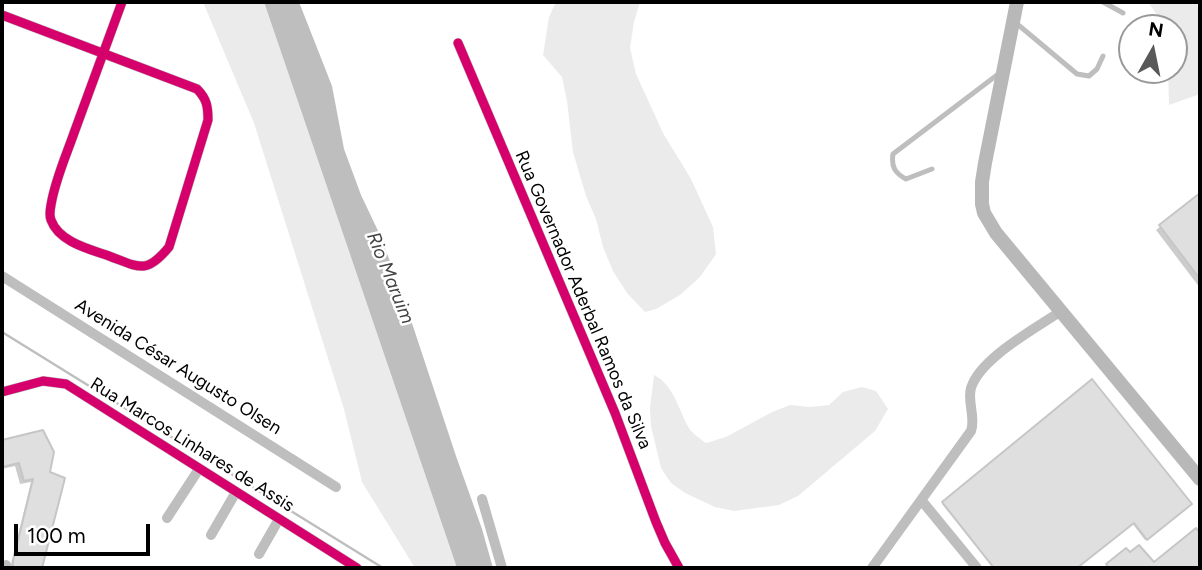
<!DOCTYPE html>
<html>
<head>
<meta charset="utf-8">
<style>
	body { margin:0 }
	#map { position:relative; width:1202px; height:570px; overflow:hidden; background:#fff; font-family:Figtree,sans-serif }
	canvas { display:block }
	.frame { position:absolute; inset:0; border:4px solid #000; pointer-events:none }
	.north { position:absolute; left:1118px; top:14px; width:70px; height:70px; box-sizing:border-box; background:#fff; border:2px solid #999; border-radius:50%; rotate:9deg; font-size:19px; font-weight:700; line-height:28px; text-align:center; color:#000 }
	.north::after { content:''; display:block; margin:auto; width:24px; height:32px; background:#595959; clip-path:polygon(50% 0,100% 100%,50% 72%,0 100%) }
	.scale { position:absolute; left:14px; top:524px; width:136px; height:32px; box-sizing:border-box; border:4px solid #000; border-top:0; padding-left:9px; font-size:21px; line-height:24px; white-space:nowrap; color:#000; -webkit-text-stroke:5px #fff; paint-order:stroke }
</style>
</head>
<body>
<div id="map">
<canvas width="1202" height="570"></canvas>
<div class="frame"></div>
<div class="north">N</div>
<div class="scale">100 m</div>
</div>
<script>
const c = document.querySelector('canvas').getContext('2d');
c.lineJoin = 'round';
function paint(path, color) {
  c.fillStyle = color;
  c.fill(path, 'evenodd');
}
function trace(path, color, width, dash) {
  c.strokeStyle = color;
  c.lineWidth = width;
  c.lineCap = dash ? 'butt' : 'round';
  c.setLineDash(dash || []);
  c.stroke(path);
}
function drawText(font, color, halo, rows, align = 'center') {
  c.font = font + ' Figtree,sans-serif';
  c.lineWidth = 5;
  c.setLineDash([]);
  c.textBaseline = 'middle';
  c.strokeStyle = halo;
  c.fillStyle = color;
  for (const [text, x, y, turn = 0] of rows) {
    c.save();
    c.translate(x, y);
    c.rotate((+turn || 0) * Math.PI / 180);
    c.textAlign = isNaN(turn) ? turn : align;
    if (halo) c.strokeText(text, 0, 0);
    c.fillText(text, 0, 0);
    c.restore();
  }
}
paint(new Path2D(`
	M203,2h61l193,566h-42l-53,-86 -18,-73 -90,-286z
	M556,2h84l-6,20 -4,26 6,26 27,59 28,46 22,48 3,27 -16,23 -20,18 -24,14 -11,3 -18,-19 -14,-22 -10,-24 -7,-28 -10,-23 -13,-44 -6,-51 -5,-24 -19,-22 6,-38z
	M1148,2h52v92l-31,11 -1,-35h6v-42h-8z
	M654,375c20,10 24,34 35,53 4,6 11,11 17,15l20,-6 46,-25 18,-7 20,2 19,-2 14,-13 19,-5 14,4 12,18 -13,22 -77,65 -19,9 -45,6 -19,-4 -30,-14 -14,-10 -10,-15 -10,-42 -1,-18z`), '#ebebeb');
paint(new Path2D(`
	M264,2h35l33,84 12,63 17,46 19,40 22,58 54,163 26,73 11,39h-36z`), '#bebebe');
paint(new Path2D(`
	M1200,195v93l-44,-58z
	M1091,382l99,122 -45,36 -13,-17 -56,44 1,1h-84l-51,-64z
	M42,432l6,41 15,6 -23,89h-30l21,-86 -11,2 -5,-18 -13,3v-28z
	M1196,530l4,6v32h-95l20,-18 28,15z`), '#0003');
trace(new Path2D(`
	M2,332l381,236`), '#bebebe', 2.5);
const building = new Path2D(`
	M1200,193v86l-41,-54z
	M1092,379l100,125 -45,36 -13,-17 -57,45h-83l-52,-66z
	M43,430l11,22 -4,20 15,6 -23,90h-29v-7l20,-82 -9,2 -5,-18 -17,4v-27z
	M1196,528l4,5v35h-91l-3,-4 20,-16 4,4 9,-7 15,17z`);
paint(building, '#dfdfdf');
trace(building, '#c6c6c6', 2);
trace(new Path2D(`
	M1103,2l20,11
	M1016,23l61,51 12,2 8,-7 6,-13
	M932,169l-26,10c-11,-6 -15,-12 -13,-25l108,-82`), '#bebebe', 5);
trace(new Path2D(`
	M2,15l195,74c10,10 11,18 11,31l-39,127c-23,28 -30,20 -60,9 -20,-7 -50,-14 -58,-36 -2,-5 -1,-10 0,-15 4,-25 15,-49 23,-72 16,-44 32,-88 48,-131
	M458,43l157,370 41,109 9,21 14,25
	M2,276l334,211
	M2,392l41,-11 23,3 291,184
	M482,499l20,69
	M922,501l55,67
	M167,518l32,-49
	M211,535l25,-43
	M259,554l20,-35
	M2,566l4,-1
	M872,568l99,-137c5,-14 -4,-29 0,-43 9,-30 64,-59 90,-77`), '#bebebe', 10);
trace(new Path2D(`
	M1017,2l-32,161 -3,19v22l2,9 12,20 204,246`), '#b8b8b8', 14);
trace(new Path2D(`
	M2,15l195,74c10,10 11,18 11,31l-39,127c-23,28 -30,20 -60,9 -20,-7 -50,-14 -58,-36 -2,-5 -1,-10 0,-15 4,-25 15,-49 23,-72 16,-44 32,-88 48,-131
	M458,43l157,370 41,109 9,21 14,25
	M2,392l41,-11 23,3 291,184`), '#d6006c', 9);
drawText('18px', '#000', '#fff', [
	["Rua Governador Aderbal Ramos da Silva",583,300,67],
	["Avenida César Augusto Olsen",178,367,32],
	["Rua Marcos Linhares de Assis",192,445,32]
]);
drawText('italic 19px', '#434343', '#fff', [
	["Rio Maruim",390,278,68]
]);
</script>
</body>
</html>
